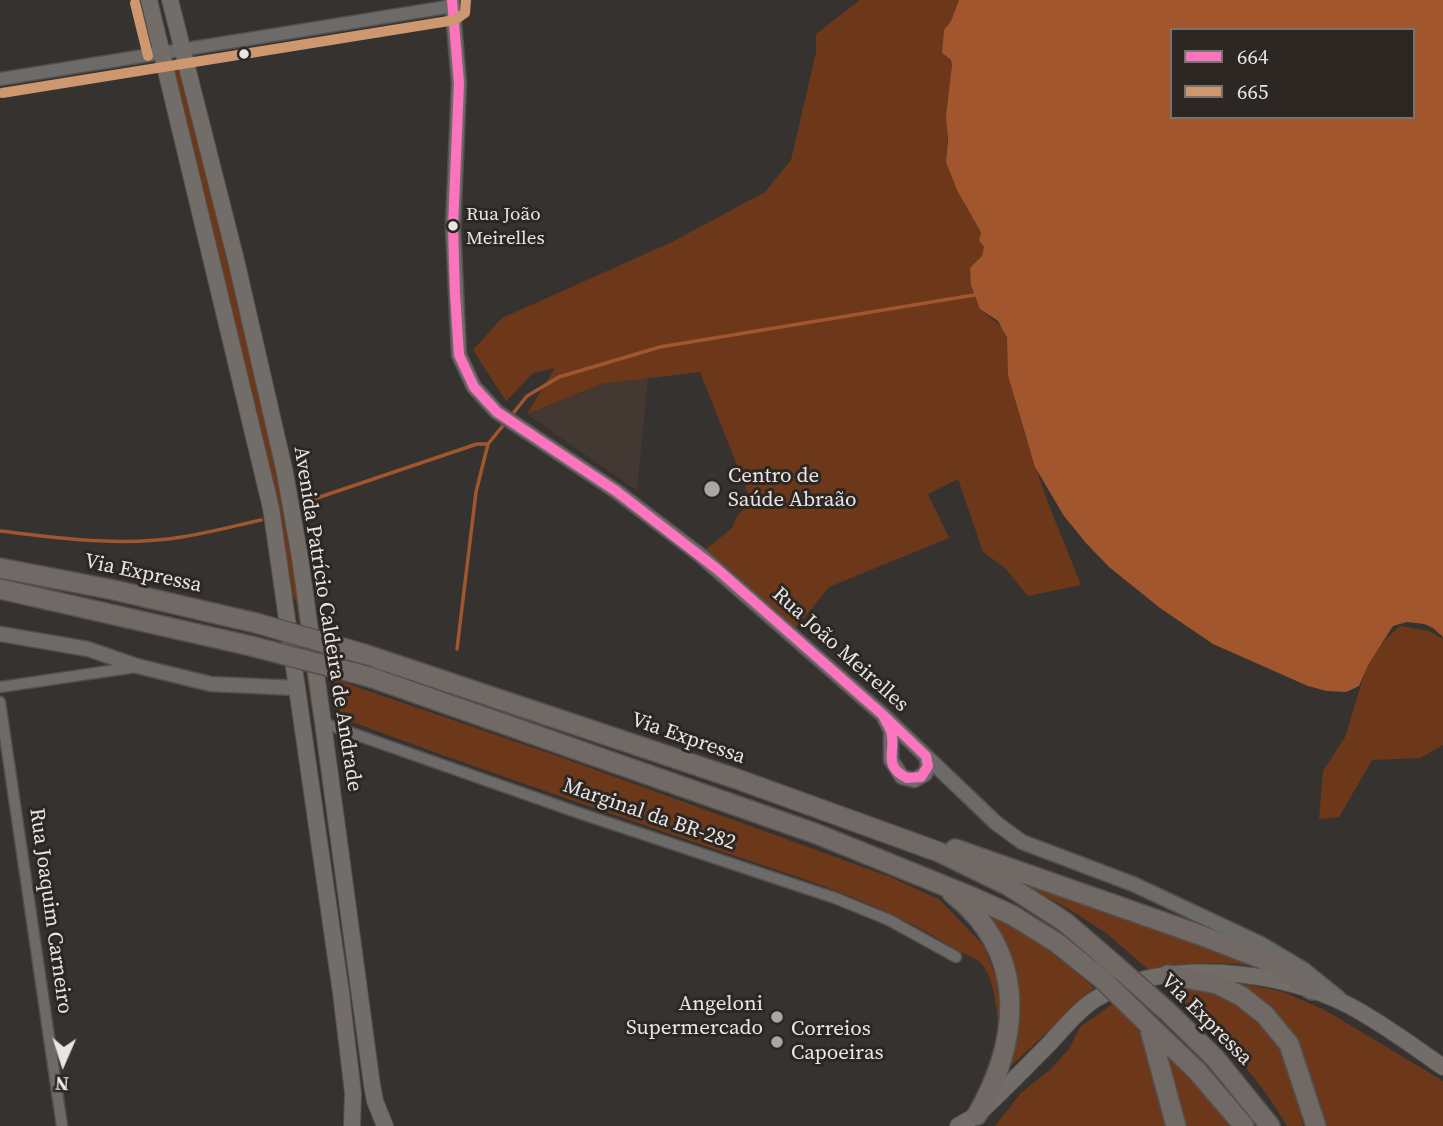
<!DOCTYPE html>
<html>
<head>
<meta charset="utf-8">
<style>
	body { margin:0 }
	#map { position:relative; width:1443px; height:1126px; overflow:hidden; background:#353230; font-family:"Source Serif 4",serif }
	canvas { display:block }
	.legend { position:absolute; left:1170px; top:28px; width:245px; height:91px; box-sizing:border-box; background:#2d2724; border:2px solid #787370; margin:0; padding:9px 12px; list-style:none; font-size:21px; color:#e9e5e3 }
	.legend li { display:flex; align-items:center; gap:14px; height:35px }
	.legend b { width:35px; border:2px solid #787370 }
	.north { position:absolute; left:28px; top:1028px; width:70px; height:70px; -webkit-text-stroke:5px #2d2724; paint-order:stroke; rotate:183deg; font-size:19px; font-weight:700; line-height:28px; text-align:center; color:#e9e5e3 }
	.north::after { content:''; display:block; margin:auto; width:24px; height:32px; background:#e9e5e3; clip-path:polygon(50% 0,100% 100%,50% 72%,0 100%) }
</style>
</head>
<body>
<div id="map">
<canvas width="1443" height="1126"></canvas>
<ul class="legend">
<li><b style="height:9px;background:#fc73be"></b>664</li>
<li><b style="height:9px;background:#cd976f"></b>665</li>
</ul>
<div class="north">N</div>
</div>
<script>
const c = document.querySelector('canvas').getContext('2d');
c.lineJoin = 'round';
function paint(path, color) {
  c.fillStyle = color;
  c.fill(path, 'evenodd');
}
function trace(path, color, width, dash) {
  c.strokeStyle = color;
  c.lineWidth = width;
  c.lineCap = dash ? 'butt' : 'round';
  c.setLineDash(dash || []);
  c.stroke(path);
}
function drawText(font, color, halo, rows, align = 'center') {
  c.font = font + ' "Source Serif 4",serif';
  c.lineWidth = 6;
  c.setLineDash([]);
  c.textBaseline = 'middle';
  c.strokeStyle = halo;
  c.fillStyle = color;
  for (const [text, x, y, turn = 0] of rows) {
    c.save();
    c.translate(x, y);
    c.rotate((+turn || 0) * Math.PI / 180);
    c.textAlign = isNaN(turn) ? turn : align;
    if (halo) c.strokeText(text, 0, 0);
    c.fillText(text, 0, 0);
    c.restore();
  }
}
paint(new Path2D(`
	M648,378l-11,113 -110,-77 74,-30z`), '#443833');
paint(new Path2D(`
	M860,0h99l-8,21 -7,9v25l6,4 2,6 -6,96 35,72 3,15 -2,8 -2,53 22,18 6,16v33l18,62 22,65 33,82 -53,11 -23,-28 -22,-16 -25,-73 -30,15 21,44 -120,49 -34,42 -90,-79 27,-22 6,-14 14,-11 -52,-131 -99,12 -74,30 28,-46 -22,5 -27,28 -33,-51 29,-32 170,-76 93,-50 26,-32 25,-108v-18z
	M180,64l99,410 39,237h-5l-2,-4 -15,-106 -9,-14 -116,-521z
	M1400,626l29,5 14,8v106l-23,13 -48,2 -33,57 -20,2 4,-48 22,-34 22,-72 18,-25z
	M334,679l229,79 330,120 47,22 44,46 16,42 -1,44c-2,-20 -4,-56 -20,-71 -6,-5 -17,-7 -24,-12 -70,-45 -150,-70 -229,-96 -126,-43 -251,-85 -376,-132l-14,-12z
	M1017,881l248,86c-39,-4 -77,-7 -115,4l-44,-38 -37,-24z
	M976,904c43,25 82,50 118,84l-86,81c11,-40 19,-79 -1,-118 -9,-16 -21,-31 -31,-47z
	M1231,981l52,11 42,18 118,71v45h-122l-11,-45z
	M1189,987l19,3 30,12 44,42 14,43 7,39h-16c-30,-53 -73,-94 -116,-136z
	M1114,1003l21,22 13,25 22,76h-175l26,-33 30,-24 18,-20 11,-22z
	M1167,1053l65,73h-49z`), '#6d381a');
paint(new Path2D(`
	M959,0h484v637l-10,-9 -9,-4 -17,-2 -14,4 -25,39 -9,21 -13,6 -19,-1 -19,-5 -95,-42 -53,-36 -51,-41 -23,-24 -22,-27 -29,-49 -27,-91 -1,-38 -9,-17 -18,-12 -9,-24 -1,-17 12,-12 2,-9 -5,-7 2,-7 -3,-6 -21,-37 -11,-28 2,-23 -2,-23 6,-51 -1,-5 -9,-7 2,-23 7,-9zM1172,30h241v87h-241z`), '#a1562d');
trace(new Path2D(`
	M511,416l16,-20 32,-19 101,-30 314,-52
	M311,500l166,-56h11l18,-22
	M0,531c60,7 121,16 182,6 26,-4 52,-11 79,-17
	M457,649l19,-157 12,-48`), '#a1562d', 3.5);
const minor = new Path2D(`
	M0,687l136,-20
	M0,702l62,424
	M323,723l256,90 256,85 54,22 67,37`);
const tertiary = new Path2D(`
	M0,79l453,-73`);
const secondary = new Path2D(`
	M452,0l7,83 -6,144 6,128 15,32 23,25 119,79 84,64 183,160 113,108 26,19 111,42 128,60 42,25 36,29
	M0,634l88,15 49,17 74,18 86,4
	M885,719l6,12v29l11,17 12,3 11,-6 3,-8 -2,-10`);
const primary = new Path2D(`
	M149,0l122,508 70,485 12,100 -1,33
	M170,0l66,260 49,213 15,85 23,165 49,362 3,16 10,25
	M958,1126l19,-11c25,-23 48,-47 72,-71 14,-15 28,-33 45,-44 66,-44 189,-30 256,6 32,17 63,40 93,61`);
const motorway = new Path2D(`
	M0,568l114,22 142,33
	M0,589l251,57
	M364,654l373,125 202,73 70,34 56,36 50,43
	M370,677l447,157 155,63 40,18 45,28 45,36
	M955,849l248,87 69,27 40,27
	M952,893c76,60 69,145 25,222
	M1168,975l49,9 24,12 24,19 24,29 27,82
	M1168,1012l47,46 55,68
	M1149,1025l48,46 47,55
	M1150,1030l26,96`);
trace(minor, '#524f4d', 13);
trace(tertiary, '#524f4d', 15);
trace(secondary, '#524f4d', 17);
trace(primary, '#524f4d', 18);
trace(motorway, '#524f4d', 22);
trace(minor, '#6d6b6a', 10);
trace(tertiary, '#6d6b6a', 12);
trace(secondary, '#6d6b6a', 14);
trace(primary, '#726d69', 16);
trace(motorway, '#716966', 19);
const motorwayBridge = new Path2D(`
	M256,623l108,31
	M251,646l119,31
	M1115,965l53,47
	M1102,979l47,46`);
trace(motorwayBridge, '#524f4d', 22, []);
trace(motorwayBridge, '#716966', 19);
trace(new Path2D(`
	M452,0l7,83 -6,144 2,66 4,62 15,32 23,25 119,79 101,78 166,146
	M883,715l43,41 2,10 -7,11 -14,1c-26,-13 -10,-27 -16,-47 -2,-5 -6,-11 -8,-16z`), '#fc73be', 10);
trace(new Path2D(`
	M135,3l13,53
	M2,93l453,-73 10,-7 1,-13`), '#cd976f', 10);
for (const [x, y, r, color] of [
	[244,54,6,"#e9e5e3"],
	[453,226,6,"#e9e5e3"],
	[712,489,9,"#aaa6a4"],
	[777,1017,7,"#aaa6a4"],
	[777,1042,7,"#aaa6a4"]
]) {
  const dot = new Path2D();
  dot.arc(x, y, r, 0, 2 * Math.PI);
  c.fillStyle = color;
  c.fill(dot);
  trace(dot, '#2d2724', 2.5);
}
drawText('19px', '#e9e5e3', '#2d2724', [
	["Rua João",466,215],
	["Meirelles",466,239]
], 'left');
drawText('21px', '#e9e5e3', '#2d2724', [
	["Centro de",728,477],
	["Saúde Abraão",728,501],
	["Angeloni",763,1005,"right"],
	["Supermercado",763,1029,"right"],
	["Correios",791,1030],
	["Capoeiras",791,1054]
], 'left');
drawText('21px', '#e9e5e3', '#2d2724', [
	["Via Expressa",143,574,12],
	["Avenida Patrício Caldeira de Andrade",327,619,81],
	["Rua João Meirelles",840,650,42],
	["Via Expressa",688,739,19],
	["Marginal da BR-282",649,815,19],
	["Rua Joaquim Carneiro",50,911,82],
	["Via Expressa",1206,1020,45]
]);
</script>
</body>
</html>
